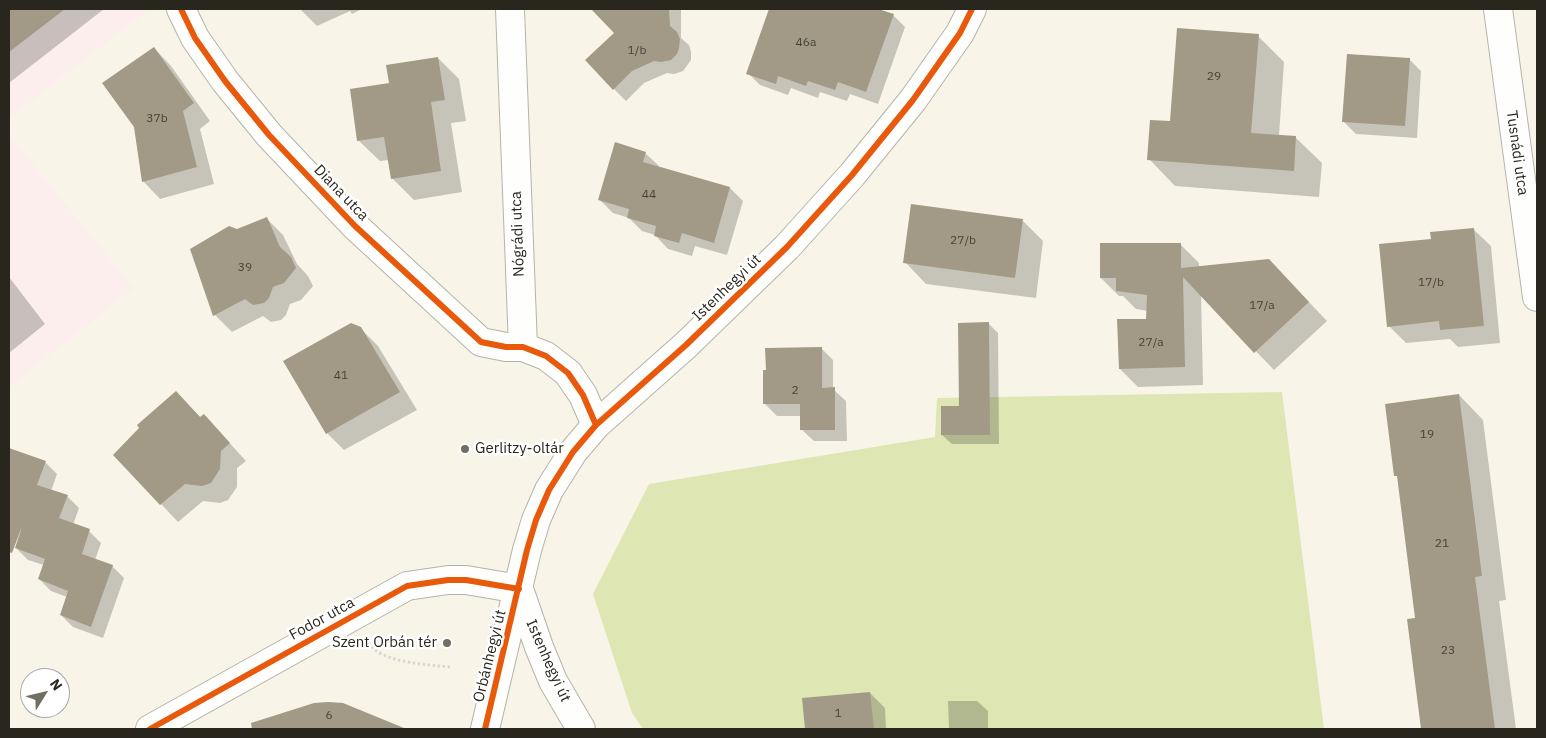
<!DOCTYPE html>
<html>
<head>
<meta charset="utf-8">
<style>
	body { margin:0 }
	#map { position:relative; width:1546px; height:738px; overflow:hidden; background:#f8f5e8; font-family:"IBM Plex Sans",sans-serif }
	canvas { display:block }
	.frame { position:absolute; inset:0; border:10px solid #28261d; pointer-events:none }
	.north { position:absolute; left:20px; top:668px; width:50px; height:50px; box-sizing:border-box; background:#fff; border:1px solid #a9a8a5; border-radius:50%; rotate:54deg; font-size:14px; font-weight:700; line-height:20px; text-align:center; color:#28261d }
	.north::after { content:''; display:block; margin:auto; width:18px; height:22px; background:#716e64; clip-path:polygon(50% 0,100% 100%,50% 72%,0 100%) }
</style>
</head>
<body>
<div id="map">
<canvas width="1546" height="738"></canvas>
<div class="frame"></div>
<div class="north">N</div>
</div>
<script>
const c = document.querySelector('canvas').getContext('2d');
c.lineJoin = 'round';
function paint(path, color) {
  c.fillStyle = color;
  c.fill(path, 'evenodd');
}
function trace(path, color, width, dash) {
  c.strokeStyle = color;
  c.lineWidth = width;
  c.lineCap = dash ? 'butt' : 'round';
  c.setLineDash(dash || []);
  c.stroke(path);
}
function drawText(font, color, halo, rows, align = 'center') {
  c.font = font + ' "IBM Plex Sans",sans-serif';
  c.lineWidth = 5;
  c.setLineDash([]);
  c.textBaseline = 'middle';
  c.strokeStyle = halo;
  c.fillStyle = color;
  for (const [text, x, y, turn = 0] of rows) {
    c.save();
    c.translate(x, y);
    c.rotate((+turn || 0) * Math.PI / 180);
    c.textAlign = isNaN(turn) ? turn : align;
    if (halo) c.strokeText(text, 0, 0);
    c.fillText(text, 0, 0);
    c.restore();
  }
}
paint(new Path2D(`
	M9,9h141l-141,109z
	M9,135l125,153 -125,99z`), '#fbeeec');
paint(new Path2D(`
	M1282,392l42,337h-681l-11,-16 -39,-119 56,-110 286,-47 2,-39z`), '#dee7b3');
paint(new Path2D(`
	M9,9h95l-95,74z
	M300,9h62l-10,5 -2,-3 -33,15z
	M593,9h88v29l8,7 2,7v8l-8,11 -9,3 -7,-1 -23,10 -18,18 -12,-12 2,-56z
	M770,9h56l8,3 1,-3h16l13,4 1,-4h9l19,6 12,12 -27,77 -28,-10 -3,7 -27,-9 -2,6 -27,-10 -3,7 -28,-10 -12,-12z
	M1258,36l26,26 -5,74 16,1 27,26 -3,34 -144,-11 -26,-27 22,-37z
	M154,48l17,18 39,55 -10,8 14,55 -54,15 -17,-18z
	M438,58l21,21 7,42 -15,2 11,69 -48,8 -22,-22 -3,-18 -9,1 -22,-21 33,-56z
	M1409,59l12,12 -4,67 -61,-4 -13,-13z
	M645,153l14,13 -1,2 72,20 13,13 -16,54 -32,-9 -3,10 -24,-7 -13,-14 -13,-4 -13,-13 -16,-5 -13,-13z
	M266,218l17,17 14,29 11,12 5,10 -12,14 -11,4 -4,11 -5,5 -10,2 -8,-6 -31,16 -17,-17 22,-85z
	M1022,220l21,21 -7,57 -110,-14 -21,-22z
	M1473,229l18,17 9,97 -42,4 -8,-8 -44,4 -17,-17 43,-86z
	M1181,245l18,18v4l88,12 40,42 -53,49 -73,-76 2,91 -65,2 -18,-18 27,-49 1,-9 -12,-2 -13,-13h-4l-18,-18z
	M9,277l36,47 -36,29z
	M989,324l9,9 1,111h-47l-10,-9 19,-27z
	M360,328l18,18 39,64 -73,40 -17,-17z
	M821,348l12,12v29l13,12 1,40h-33l-13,-12v-13h-24l-12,-12z
	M176,393l25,25 3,-3 42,46 -9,7v19l-9,13 -8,3 -17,-2 -25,21 -63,-67z
	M1459,395l24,25 23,180 -7,1 17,128h-44l-3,-17 -52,-93 -18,-141 -3,-3z
	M11,450l34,12 12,12 -6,17 16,5 12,12 -6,17 16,6 12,12 -6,17 17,6 12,12 -21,60 -30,-11 -12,-12 6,-18 -16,-6 -12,-12 5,-14 -16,-5 -12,-12 6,-18 -13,-4v-69z
	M870,693l15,15 1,21h-80l-2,-30z
	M948,701h29l11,10v18h-39z
	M286,714l83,1 15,14h-93z`), '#0003');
paint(new Path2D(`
	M9,9h56l-56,43z
	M591,9h78l1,17 7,6 3,7 -1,9 -2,6 -6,6 -10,2 -7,-1 -22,10 -19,19 -28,-30 29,-27z
	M769,9h109l16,5 -28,78 -28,-10 -3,8 -27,-9 -2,5 -28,-10 -2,8 -30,-10z
	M1177,28l82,6 -8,99 45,3 -2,35 -147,-11 3,-40 20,1z
	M154,47l40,56 -11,8 14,56 -55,15 -8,-55 -32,-44z
	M1347,54l63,4 -5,68 -63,-4z
	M438,57l7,43 -14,2 10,69 -50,8 -7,-42 -27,4 -7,-52 39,-6 -3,-18z
	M615,142l31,10 -3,10 87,25 -16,56 -32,-10 -3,10 -25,-7 2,-10 -29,-8 2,-9 -31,-9z
	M911,204l112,15 -8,59 -112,-15z
	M267,217l13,30 11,10 5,11 -12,15 -11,4 -4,11 -5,5 -11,2 -8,-6 -32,17 -23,-67 39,-23 8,3z
	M1474,228l10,98 -44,4 -1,-9 -52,6 -8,-83 52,-5 -1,-7z
	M1100,243h81v25l88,-9 40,43 -55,51 -71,-76 2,90 -66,2 -2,-50h29l1,-24 -31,-4v-13h-16z
	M989,322l1,113h-49v-29h18l-1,-83z
	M351,323l10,4 39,65 -74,42 -43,-73z
	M822,347v41l13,-1v43h-35v-26h-37v-34h3l-1,-22z
	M176,391l24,26 4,-3 26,29 -9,8 -1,18 -9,14 -9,3 -17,-2 -25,21 -47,-50 26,-27 -2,-3z
	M1459,394l23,182 -7,1 20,152h-74l-14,-110 8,-1 -18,-142h-3l-9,-72z
	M9,448l37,13 -9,24 31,10 -9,23 31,11 -8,25 31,11 -22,62 -31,-12 8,-24 -30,-12 7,-20 -30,-11 8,-24 -11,29 -3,-1z
	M870,692l4,37h-69l-3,-31z
	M328,702l15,1 61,25v1h-152l-1,-6 63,-20z`), '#a29986');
const minor = new Path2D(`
	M181,9l14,29 30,43 44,54 86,91 126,116 25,5h17l23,9 22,17 15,22 13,30
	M510,9l13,338
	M1498,9l39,288
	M519,589l20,58 14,34 28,48
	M150,729l257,-143 41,-6h18l53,9
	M485,729l42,-179 9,-30 13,-30 24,-38 23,-27 90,-80 101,-98 65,-72 61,-75 47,-67 12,-24`);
trace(minor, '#b5b3a9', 30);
trace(new Path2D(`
	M368,643c16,21 58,21 83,24`), '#d9d7d4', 3, [2.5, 2.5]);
trace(minor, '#fefefc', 28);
trace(new Path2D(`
	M181,9l14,29 30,43 44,54 86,91 126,116 25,5h17l23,9 22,17 15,22 13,30
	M150,729l257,-143 41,-6h18l53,9
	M485,729l42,-179 9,-30 13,-30 24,-38 23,-27 90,-80 101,-98 65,-72 61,-75 47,-67 12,-24`), '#e8590c', 6);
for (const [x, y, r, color] of [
	[465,449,5,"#716e64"],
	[447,643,5,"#716e64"]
]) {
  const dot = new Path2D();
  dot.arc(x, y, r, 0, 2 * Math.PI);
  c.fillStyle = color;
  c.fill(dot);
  trace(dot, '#fff', 2);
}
drawText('12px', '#464337', null, [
	["46a",806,43],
	["1/b",637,51],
	["29",1214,77],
	["37b",157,119],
	["44",649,195],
	["27/b",963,241],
	["39",245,268],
	["17/b",1431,283],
	["17/a",1262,306],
	["27/a",1151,343],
	["41",341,376],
	["2",795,391],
	["19",1427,435],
	["21",1442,544],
	["23",1448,651],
	["1",838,714],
	["6",329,716]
]);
drawText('15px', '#28261d', '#fff', [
	["Tusnádi utca",1517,153,82],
	["Diana utca",341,193,46],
	["Nógrádi utca",518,234,-92],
	["Istenhegyi út",727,288,-44],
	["Fodor utca",322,619,-29],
	["Orbánhegyi út",490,656,-76],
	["Istenhegyi út",548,661,66]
]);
drawText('15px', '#28261d', '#fff', [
	["Gerlitzy-oltár",475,449],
	["Szent Orbán tér",437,643,"right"]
], 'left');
</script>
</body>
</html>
